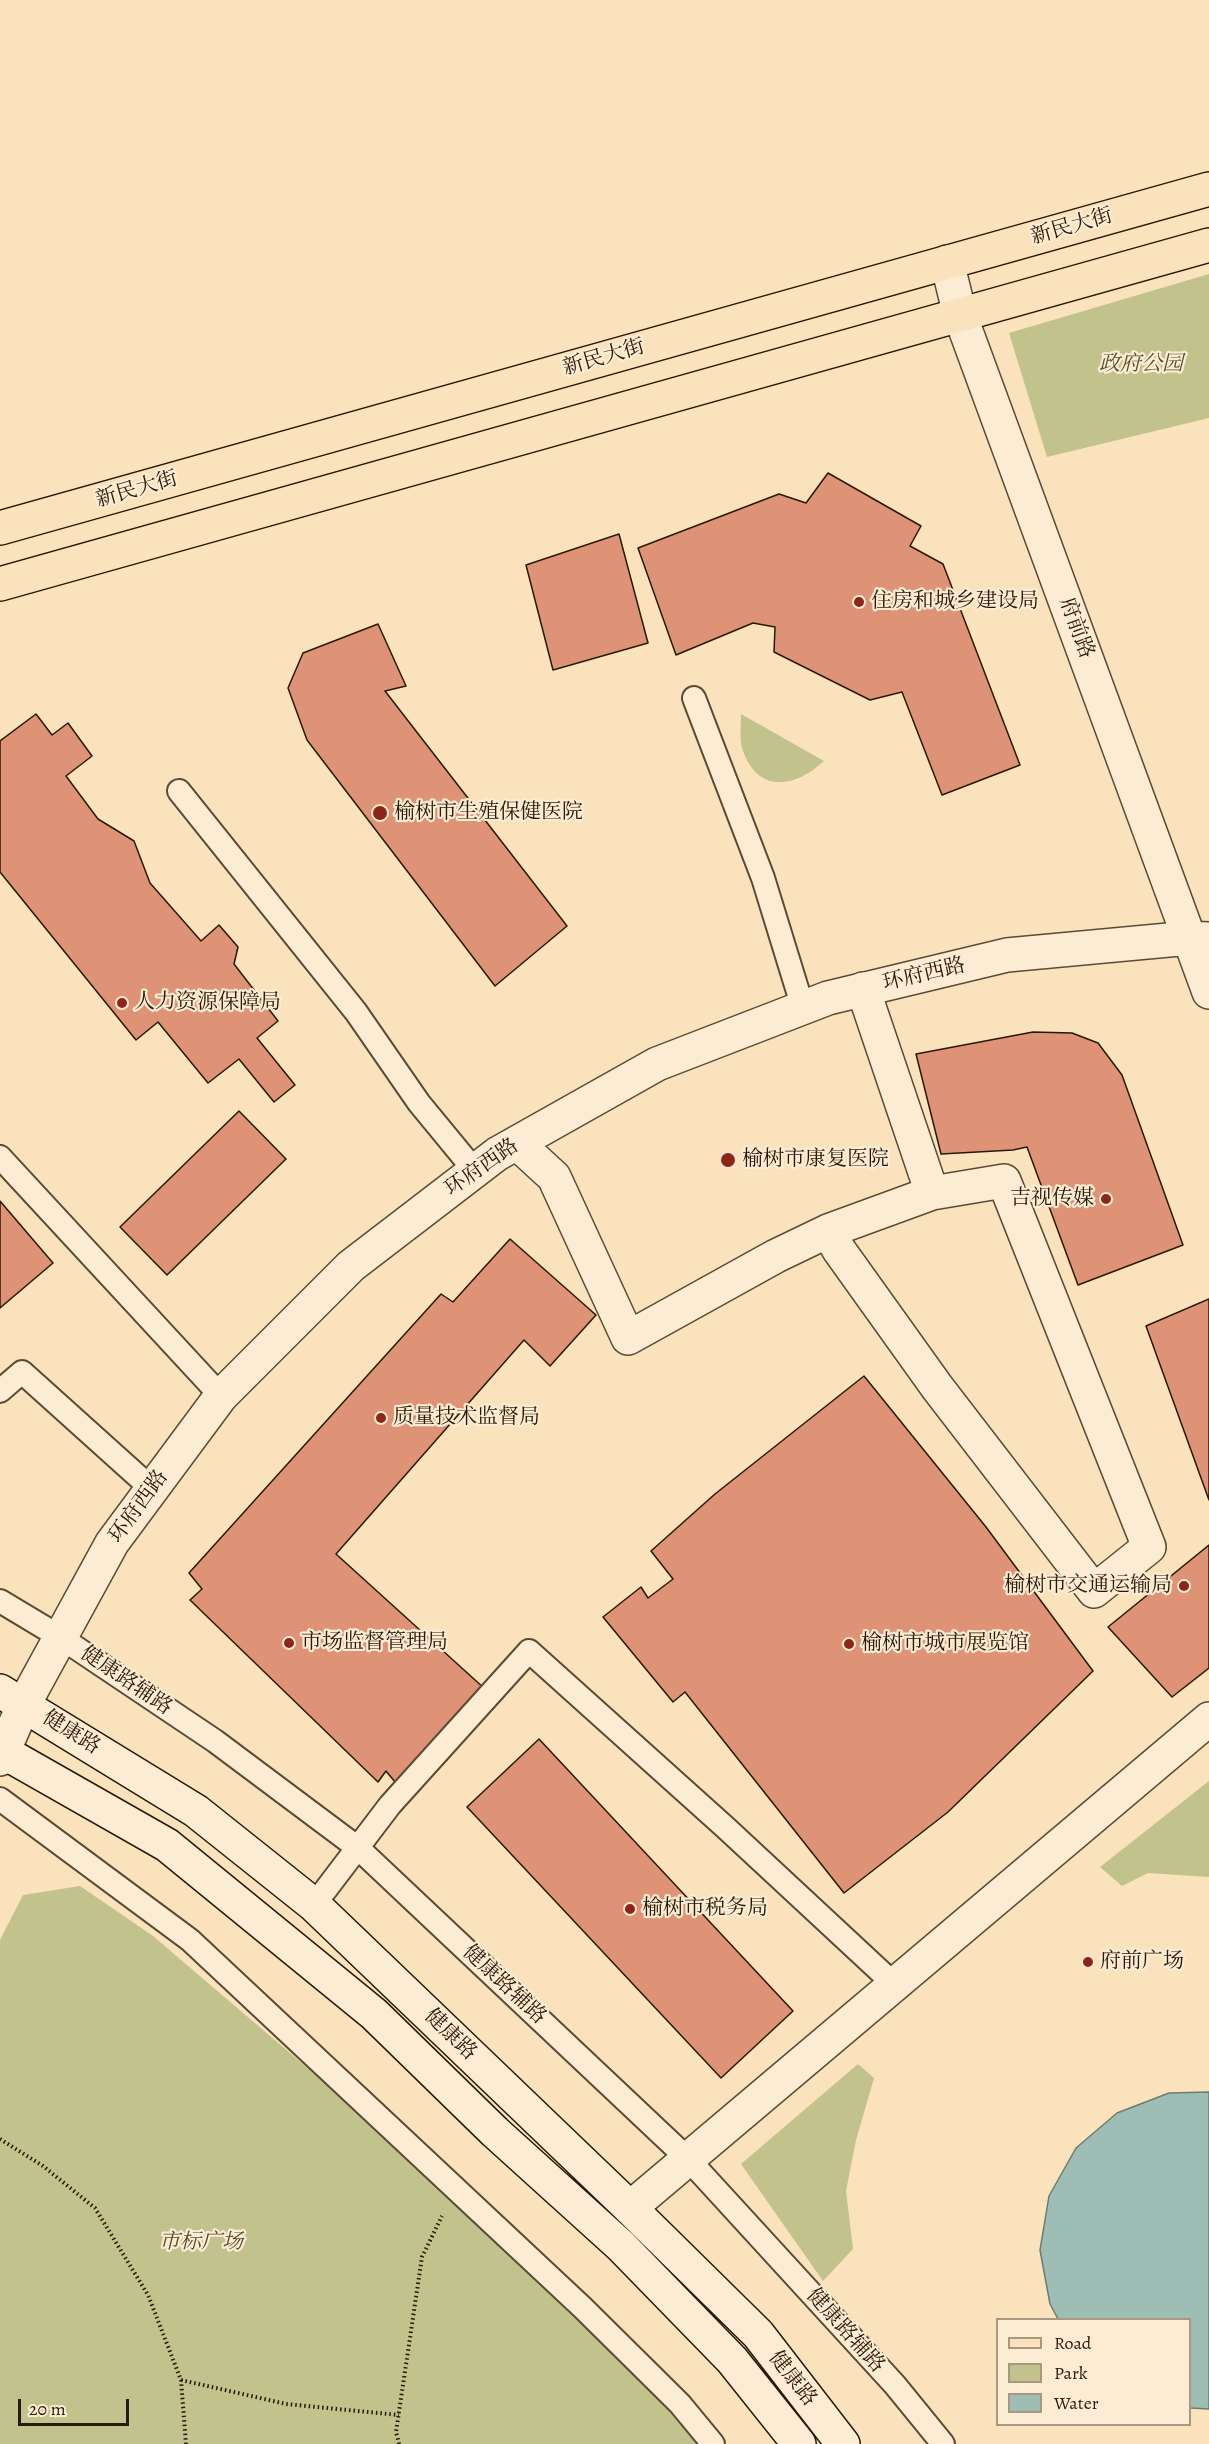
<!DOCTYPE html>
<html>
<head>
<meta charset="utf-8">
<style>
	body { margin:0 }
	#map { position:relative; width:1209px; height:2444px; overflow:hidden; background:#fae2bc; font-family:Alegreya,serif }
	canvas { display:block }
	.legend { position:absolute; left:996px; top:2318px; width:195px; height:108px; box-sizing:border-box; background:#fcecd3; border:2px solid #a79881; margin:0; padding:8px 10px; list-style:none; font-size:18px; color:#281906 }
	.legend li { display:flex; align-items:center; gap:12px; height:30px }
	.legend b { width:30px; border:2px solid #a79881 }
	.scale { position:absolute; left:18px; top:2399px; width:111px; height:27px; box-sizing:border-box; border:3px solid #281906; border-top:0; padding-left:8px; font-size:18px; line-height:21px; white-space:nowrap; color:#281906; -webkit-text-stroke:4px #fcecd3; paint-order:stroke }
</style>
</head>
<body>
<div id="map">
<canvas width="1209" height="2444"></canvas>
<ul class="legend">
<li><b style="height:8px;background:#fae2bc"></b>Road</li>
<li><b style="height:16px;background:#c2c28d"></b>Park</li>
<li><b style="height:16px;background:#9ebdb4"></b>Water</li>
</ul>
<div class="scale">20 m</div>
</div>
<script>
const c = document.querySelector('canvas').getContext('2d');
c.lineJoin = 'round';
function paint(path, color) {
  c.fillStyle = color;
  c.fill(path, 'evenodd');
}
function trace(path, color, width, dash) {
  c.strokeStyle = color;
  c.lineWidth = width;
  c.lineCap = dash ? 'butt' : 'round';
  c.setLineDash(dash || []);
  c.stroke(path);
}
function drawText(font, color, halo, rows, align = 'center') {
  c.font = font + ' Alegreya,"Noto Serif SC",serif';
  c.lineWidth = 4.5;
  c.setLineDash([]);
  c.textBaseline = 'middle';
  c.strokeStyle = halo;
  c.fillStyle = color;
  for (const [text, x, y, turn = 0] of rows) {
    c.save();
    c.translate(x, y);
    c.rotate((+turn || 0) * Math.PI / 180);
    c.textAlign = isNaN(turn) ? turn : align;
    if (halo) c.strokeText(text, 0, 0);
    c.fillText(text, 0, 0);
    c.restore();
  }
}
paint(new Path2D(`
	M1209,274v144l-162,39 -38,-124z
	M741,714l76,43 7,4c-28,26 -65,34 -81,-10 -4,-11 -2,-25 -2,-37z
	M1209,1781v96l-61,-4 -26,13 -22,-19z
	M80,1886l73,50 171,146 303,285 74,77h-701v-504l23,-45z
	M858,2064l16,14 -18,62 -10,51 7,58 -30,32 -82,-117z`), '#c2c28d');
const water = new Path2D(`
	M1209,2092v317l-19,-1v-88l-132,-1 -8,-15 -10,-54 9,-54 27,-48 41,-35 52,-20z`);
paint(water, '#9ebdb4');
trace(water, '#6f7b6e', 1.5);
const building = new Path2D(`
	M828,473l93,53 -11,20 33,18 77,201 -78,30 -40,-103 -32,8 -96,-48 1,-25 -22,-4 -77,32 -38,-107 141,-54 27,9z
	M619,534l29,109 -95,27 -27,-105z
	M378,624l28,62 -21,5 182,235 -72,60 -188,-246 -19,-52 15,-35z
	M36,714l16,21 16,-12 24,33 -26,20 32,43 36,22 16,42 51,58 18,-16 19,22 -4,17 44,57 -21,17 38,47 -21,17 -35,-43 -31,24 -50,-61 -22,18 -136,-168v-131z
	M1033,1032l39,1 26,10 24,32 61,170 -105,40 -51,-138 -14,3 -72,4 -25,-100z
	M239,1111l47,48 -119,116 -47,-48z
	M0,1201l53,62 -53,45z
	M510,1239l86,76 -46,51 -26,-26 -188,214 149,135 -85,99 -14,-17 -8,11 -188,-182 12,-11 -13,-16 252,-279 12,8z
	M1209,1299v201l-63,-174z
	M864,1376l122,151 107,144 -145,141 -104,81 -159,-201 -12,10 -70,-85 38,-30 7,11 25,-19 -22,-28 64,-57z
	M1209,1545v123l-37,29 -64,-70z
	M539,1739l254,272 -72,67 -254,-271z`);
paint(building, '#df9376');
trace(building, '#281906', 1.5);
const service = new Path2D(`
	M694,698l69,180 40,130
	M179,791l177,221 63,91 56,68
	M0,1157l221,239
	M0,1391l22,-19 130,117
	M0,1601l60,36 155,104 143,107 331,312 206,225 48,59
	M0,1799l190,141 393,368 97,96 33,40
	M314,1905l76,-100 139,-154 197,177 169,157`);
const minor = new Path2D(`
	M863,989l69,204
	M517,1143l37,34 74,161 148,-82 52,-25 104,-38 72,-12 145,366 -55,44 -157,-204 -98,-137 -11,-19`);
const tertiary = new Path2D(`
	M947,262l13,53 249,677
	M0,1759l24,-55 88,-161 109,-147 130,-130 146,-112 160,-90 171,-66 179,-43 183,-17 19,1
	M630,2208l579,-489`);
const secondary = new Path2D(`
	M0,1691l196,120 118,94 316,303 128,126 85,110
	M0,1750l167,95 207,169 121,118 126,114 111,114 67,84`);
const primary = new Path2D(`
	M0,528l1209,-339
	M0,584l1209,-339`);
trace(service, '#5c4b34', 26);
trace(minor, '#5c4b34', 36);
trace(tertiary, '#5c4b34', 36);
trace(secondary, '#281906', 36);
trace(primary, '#281906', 36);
trace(new Path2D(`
	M0,2139l43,27 52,42 53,87 33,85 5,64
	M181,2380l105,24 113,11
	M399,2444l-3,-12 26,-175 20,-41`), '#281906', 4, [1.5, 3]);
trace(service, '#fcecd3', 22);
trace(minor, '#fcecd3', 33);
trace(tertiary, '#fcecd3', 33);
trace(secondary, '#fcecd3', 33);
trace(primary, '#fae2bc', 33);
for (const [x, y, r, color] of [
	[859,602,6,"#8f2418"],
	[380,813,8,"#8f2418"],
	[122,1003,6,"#8f2418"],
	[728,1160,8,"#8f2418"],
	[1106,1199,6,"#8f2418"],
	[381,1418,6,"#8f2418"],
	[1184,1586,6,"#8f2418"],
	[289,1643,6,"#8f2418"],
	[849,1644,6,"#8f2418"],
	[630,1909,6,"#8f2418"],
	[1088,1962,6,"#8f2418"]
]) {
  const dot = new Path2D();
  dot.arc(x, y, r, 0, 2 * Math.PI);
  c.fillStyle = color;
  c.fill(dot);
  trace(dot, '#fcecd3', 2);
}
drawText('21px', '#281906', '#fcecd3', [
	["新民大街",1072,227,-16],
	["新民大街",604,358,-16],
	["新民大街",137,490,-16],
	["府前路",1076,628,70],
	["环府西路",924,975,-13],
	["环府西路",482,1168,-35],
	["环府西路",139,1507,-54],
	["健康路辅路",126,1681,34],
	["健康路",71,1733,32],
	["健康路辅路",504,1985,43],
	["健康路",450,2035,44],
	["健康路辅路",845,2331,48],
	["健康路",792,2379,52]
]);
drawText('italic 21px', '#564c2e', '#fcecd3', [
	["政府公园",1141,365],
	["市标广场",201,2243]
]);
drawText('21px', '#281906', '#fcecd3', [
	["住房和城乡建设局",871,602],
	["榆树市生殖保健医院",394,813],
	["人力资源保障局",134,1003],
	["榆树市康复医院",742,1160],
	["吉视传媒",1094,1199,"right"],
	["质量技术监督局",393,1418],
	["榆树市交通运输局",1172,1586,"right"],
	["市场监督管理局",301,1643],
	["榆树市城市展览馆",861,1644],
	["榆树市税务局",642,1909],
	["府前广场",1100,1962]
], 'left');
</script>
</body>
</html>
